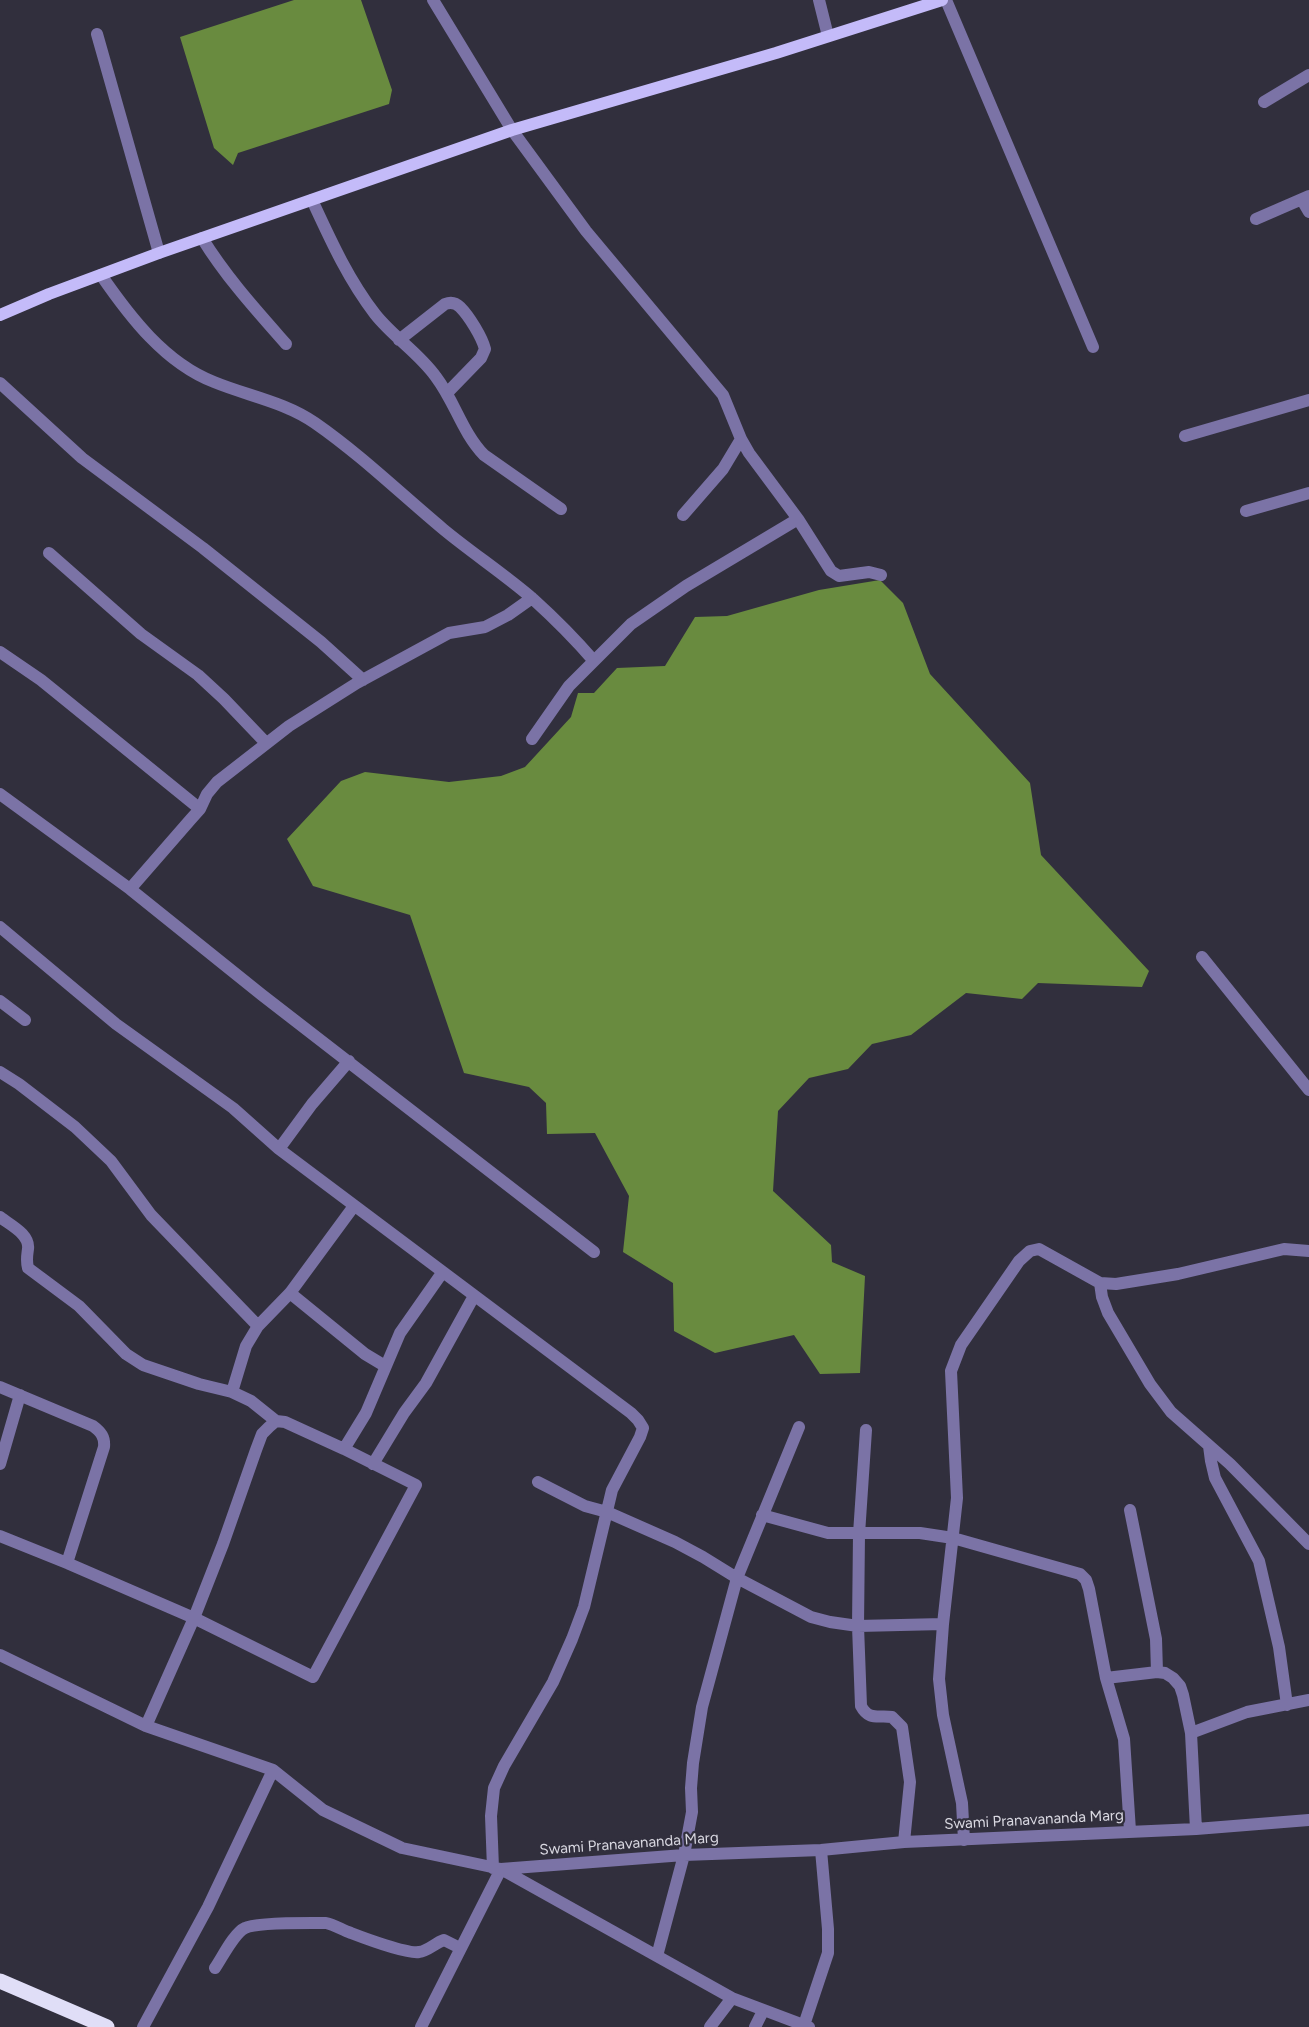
<!DOCTYPE html>
<html>
<head>
<meta charset="utf-8">
<style>
	body { margin:0 }
	canvas { display:block; background:#312f3d }
</style>
</head>
<body>
<canvas width="1309" height="2027"></canvas>
<script>
const c = document.querySelector('canvas').getContext('2d');
c.lineJoin = 'round';
function paint(path, color) {
  c.fillStyle = color;
  c.fill(path, 'evenodd');
}
function trace(path, color, width, dash) {
  c.strokeStyle = color;
  c.lineWidth = width;
  c.lineCap = dash ? 'butt' : 'round';
  c.setLineDash(dash || []);
  c.stroke(path);
}
function drawText(font, color, halo, rows, align = 'center') {
  c.font = font + ' Figtree,sans-serif';
  c.lineWidth = 4.5;
  c.setLineDash([]);
  c.textBaseline = 'middle';
  c.strokeStyle = halo;
  c.fillStyle = color;
  for (const [text, x, y, turn = 0] of rows) {
    c.save();
    c.translate(x, y);
    c.rotate((+turn || 0) * Math.PI / 180);
    c.textAlign = isNaN(turn) ? turn : align;
    if (halo) c.strokeText(text, 0, 0);
    c.fillText(text, 0, 0);
    c.restore();
  }
}
paint(new Path2D(`
	M294,0h67l31,90 -3,14 -151,49 -5,12 -19,-17 -34,-111z
	M880,580l23,23 27,71 100,109 11,72 108,116 -7,16 -104,-4 -16,16 -56,-6 -55,42 -39,9 -24,25 -39,9 -31,33 -5,80 58,54 1,17 33,14 -5,97 -40,1 -26,-39 -79,18 -41,-22 -1,-48 -50,-31 6,-56 -34,-63 -48,1 -1,-31 -17,-16 -65,-14 -54,-158 -97,-29 -26,-47 54,-58 24,-9 84,10 52,-6 24,-9 46,-50 7,-24h16l23,-25 48,-2 30,-49 32,-1 92,-26z`), '#698b3f');
trace(new Path2D(`
	M433,0l79,130 74,101 137,164 18,44 8,14 49,66 33,52 8,5 30,-4 12,3
	M819,0l9,36
	M946,0l147,347
	M97,34l62,219
	M1264,102l45,-27
	M312,200c18,39 36,79 63,114 18,23 44,39 61,63 19,25 26,55 48,78l77,54
	M1302,200l7,12
	M1256,219l53,-23
	M202,238c24,39 54,72 84,106
	M101,275c29,42 64,88 113,107 34,14 71,20 101,41 46,32 86,71 128,106 29,24 61,45 90,70 21,19 42,40 61,62
	M399,340l46,-36c5,-2 10,-2 15,3 9,9 22,30 25,42l-4,9 -34,35
	M0,383l82,75 121,90 118,94 42,38
	M1185,436l124,-36
	M1246,511l63,-18
	M683,515l40,-46 18,-30
	M49,553l92,81 57,41 26,24 42,44
	M0,652l41,28 159,129
	M532,739l37,-53 62,-62 55,-38 112,-67
	M0,794l130,95 132,106 332,257
	M130,889l61,-70 9,-10 7,-15 10,-12 72,-56 68,-43 92,-50 36,-6 23,-12 24,-17
	M0,927l116,97 117,84 46,41 352,264 7,7 5,8 -3,9 -28,53 -28,117 -12,32 -19,43 -49,84 -10,22 -3,28 2,52
	M1202,957l107,133
	M0,1001l25,19
	M0,1072l19,12 56,43 36,34 40,54 107,111
	M279,1149l33,-45 37,-43
	M0,1217c10,8 30,17 28,32 -1,8 -2,11 0,19l51,38 47,48 17,11 56,19 33,8 19,9 25,20
	M1100,1283l2,14 6,16 42,71 21,28 59,52 79,80
	M290,1293l75,61 20,12
	M0,1387l93,39c8,6 12,11 11,21l-37,116
	M232,1392l14,-46 12,-20 32,-33 64,-87
	M276,1421l9,1 59,27 72,36 -103,192 -119,-59 29,-74 33,-94 6,-16 7,-7z
	M866,1430l-7,104 -1,92 3,80c8,15 17,9 31,11l10,10 8,55 -6,60
	M1209,1446l2,15 4,17 44,83 20,86 8,58
	M344,1449l22,-36 34,-80 42,-60
	M0,1464l20,-69
	M373,1464l31,-51 22,-30 48,-87
	M538,1482l47,24 22,6 68,30 28,15 34,21 74,39 19,5 28,4 85,-2
	M1130,1510l26,129 1,33
	M762,1515l66,18h92l33,5 127,36 6,6 3,9 17,89 18,61 6,92
	M0,1536l67,27 127,55 -48,108
	M0,1655l146,71 127,44 50,40 79,38 99,21 183,-14 137,-5 83,-8 292,-13 113,-9
	M1106,1678l51,-6 8,1 8,5 7,8 3,9 8,38 5,96
	M1191,1733l56,-21 62,-12
	M964,1840l-2,-37 -19,-88 -4,-36 4,-55 14,-126 -6,-127 10,-26 58,-84 11,-10 9,-2 61,34 16,1 62,-10 106,-25 25,2
	M657,1956l27,-101 8,-43 -1,-24 2,-25 9,-56 35,-129 62,-151
	M215,1968c7,-10 19,-35 30,-40 11,-6 65,-5 81,-5 9,2 16,7 25,10 13,5 56,21 68,19 9,-1 16,-9 25,-12l16,8
	M804,2025l24,-72v-24l-7,-79
	M143,2027l65,-120 65,-137
	M421,2027l80,-158 231,129 77,29
	M710,2027l22,-29
	M755,2027l8,-16`), '#7b73a6', 12);
trace(new Path2D(`
	M0,315l49,-21 110,-41 353,-123 264,-77 166,-53`), '#c4bbf9', 12);
trace(new Path2D(`
	M0,1981l107,46`), '#e0def7', 15);
drawText('15px', '#d9d8e1', '#312f3d', [
	["Swami Pranavananda Marg",1034,1820,-3],
	["Swami Pranavananda Marg",629,1844,-4]
]);
</script>
</body>
</html>
